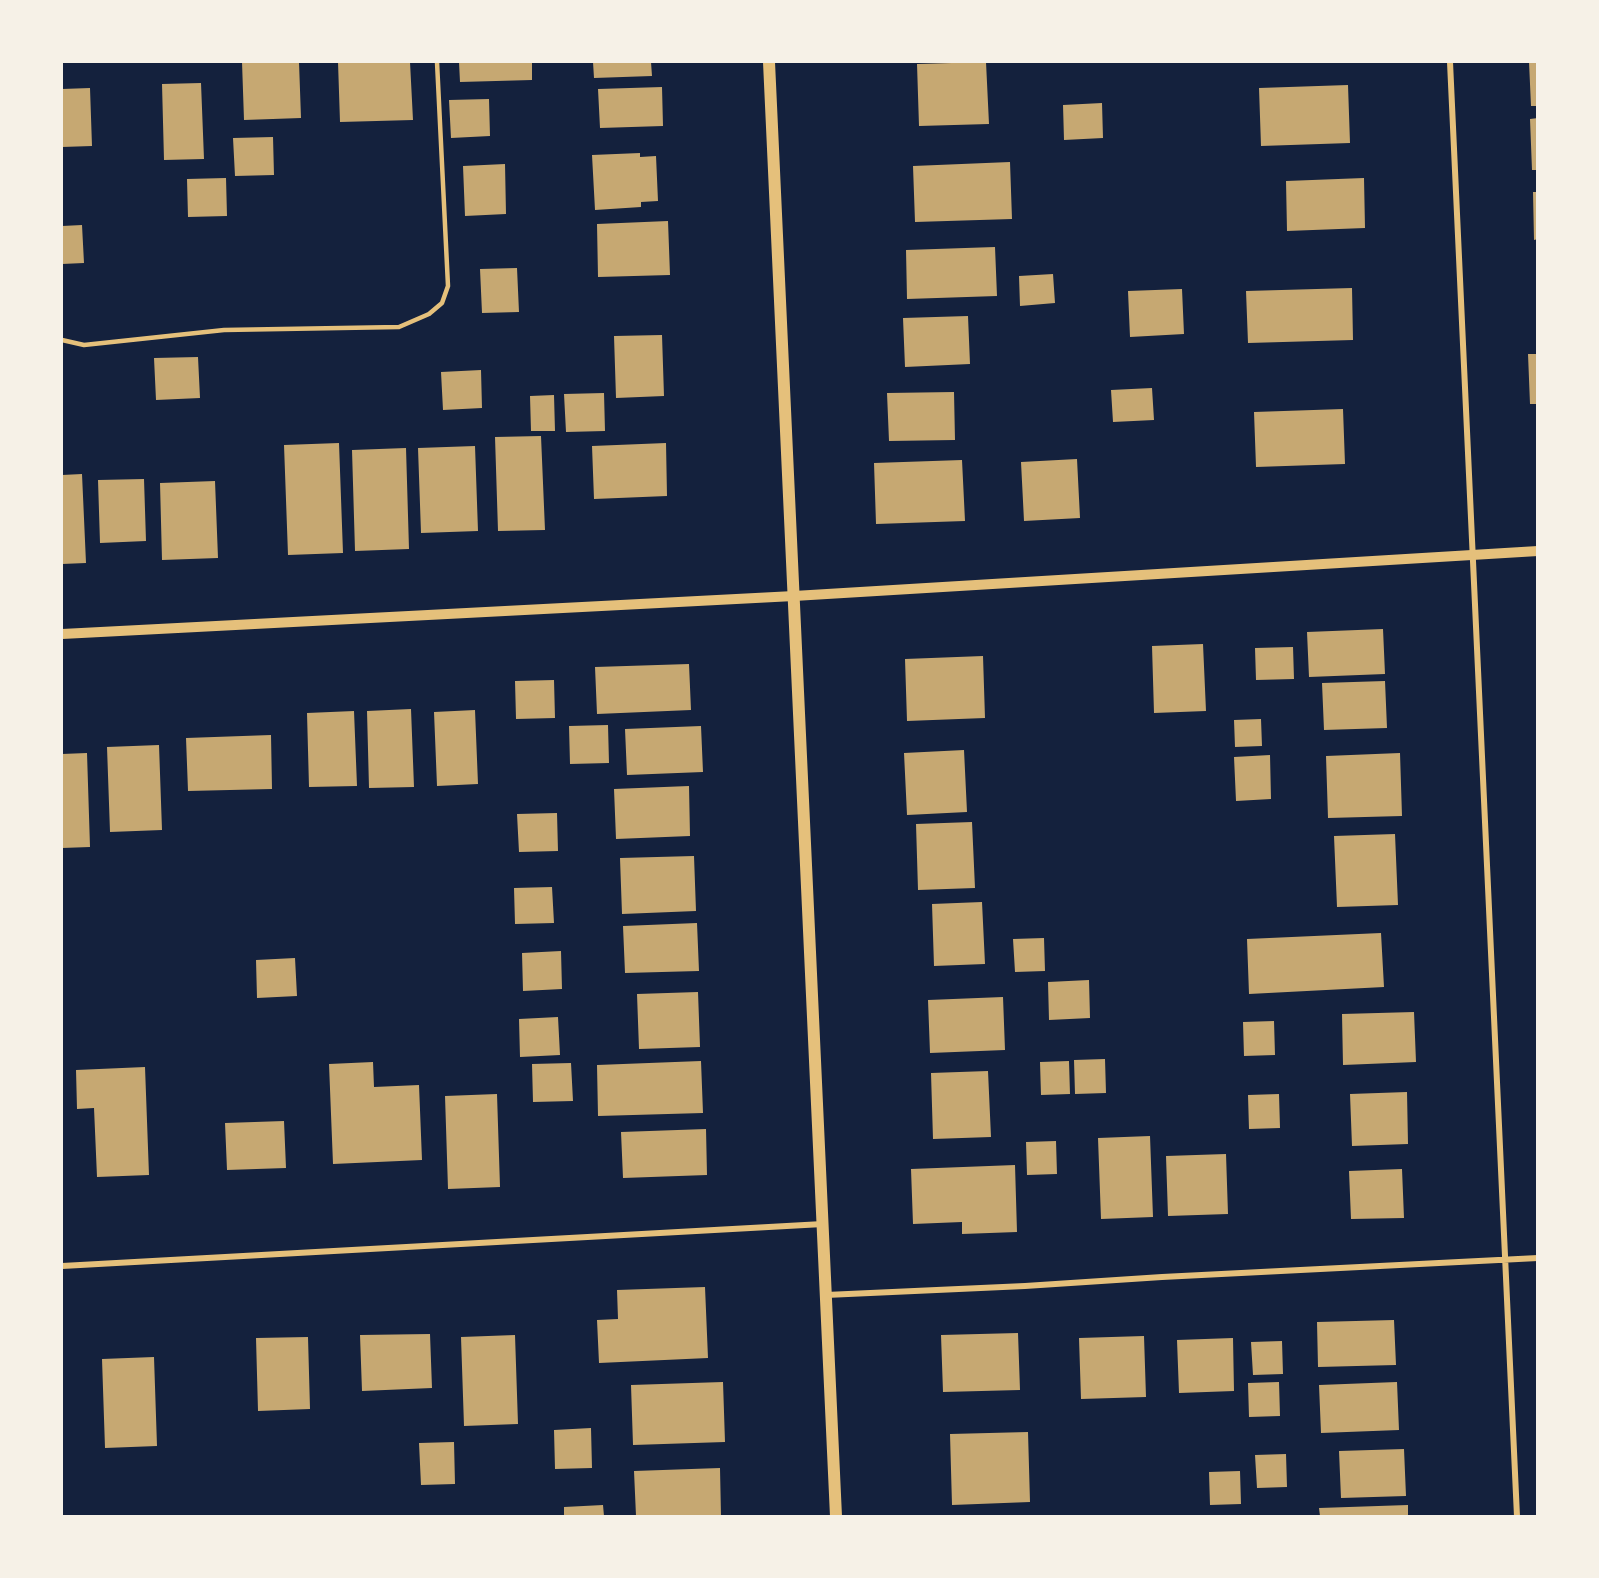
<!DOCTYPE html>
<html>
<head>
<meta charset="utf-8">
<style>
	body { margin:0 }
	#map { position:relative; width:1599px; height:1578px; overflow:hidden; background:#14213d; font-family:"Work Sans",sans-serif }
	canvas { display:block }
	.frame { position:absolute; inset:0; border:63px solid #f6f1e7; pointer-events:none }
</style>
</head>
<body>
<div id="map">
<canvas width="1599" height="1578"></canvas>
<div class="frame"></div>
</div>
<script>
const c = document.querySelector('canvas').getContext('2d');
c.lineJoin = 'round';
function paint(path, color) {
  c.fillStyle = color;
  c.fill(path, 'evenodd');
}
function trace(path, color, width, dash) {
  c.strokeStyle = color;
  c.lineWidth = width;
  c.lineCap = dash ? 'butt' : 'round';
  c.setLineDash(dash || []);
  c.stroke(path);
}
paint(new Path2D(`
	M242,62h57l2,56 -57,2z
	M338,62h72l3,58 -73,2z
	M459,62h73v18l-72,2z
	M593,62h58l1,14 -58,2z
	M986,62l3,62 -70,2 -2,-62z
	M1529,62h9v44h-7z
	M201,83l3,76 -40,1 -2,-76z
	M1348,85l2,58 -89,3 -2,-58z
	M662,87l1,39 -63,2 -2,-39z
	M90,88l2,58 -30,1v-58z
	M489,99l1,37 -39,2 -2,-38z
	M1102,103l1,35 -39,2 -1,-35z
	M1538,118v52h-6l-2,-51z
	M273,137l1,38 -39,1 -2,-38z
	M640,153v4l16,-1 2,45 -17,1v5l-46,3 -3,-55z
	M1010,162l2,57 -97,3 -2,-56z
	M505,164l1,50 -41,2 -2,-50z
	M226,178l1,38 -39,1 -1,-38z
	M1364,178l1,50 -78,3 -1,-50z
	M1533,192h5v47l-4,1z
	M668,221l2,54 -72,2 -1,-53z
	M82,225l2,38 -22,1v-38z
	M995,247l2,49 -90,3 -1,-49z
	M517,268l2,44 -37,1 -2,-44z
	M1053,274l2,29 -35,3 -1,-30z
	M1352,288l1,52 -105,3 -2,-52z
	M1182,289l2,45 -54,3 -2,-46z
	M968,316l2,48 -65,3 -2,-49z
	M662,335l2,61 -48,2 -2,-62z
	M1528,354h10v50h-8z
	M198,357l2,41 -44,2 -2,-42z
	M481,370l1,38 -39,2 -2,-38z
	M1152,388l2,32 -41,2 -2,-32z
	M954,392l1,48 -66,1 -2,-48z
	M604,393l1,38 -39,1 -2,-38z
	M554,395l1,36h-24l-1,-35z
	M1343,409l2,55 -89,3 -2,-55z
	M541,436l4,94 -47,1 -3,-94z
	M339,443l4,110 -55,2 -4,-110z
	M666,443l1,53 -73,3 -2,-53z
	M475,446l3,85 -57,2 -3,-85z
	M406,448l3,101 -54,2 -3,-101z
	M1077,459l3,59 -56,3 -3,-59z
	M962,460l3,61 -89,3 -2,-61z
	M82,474l4,89 -24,1v-89z
	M144,479l2,62 -46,2 -2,-63z
	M215,481l3,77 -56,2 -2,-77z
	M1383,629l2,45 -76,3 -2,-45z
	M1203,644l3,67 -52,2 -2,-67z
	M1293,647l1,32 -38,1 -1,-32z
	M983,656l2,62 -78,3 -2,-62z
	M689,664l2,46 -94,4 -2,-47z
	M554,680l1,38 -39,1 -1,-38z
	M1385,681l2,47 -63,2 -2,-47z
	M411,709l3,78 -45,1 -2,-77z
	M475,710l3,74 -41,2 -3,-74z
	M354,711l3,75 -48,1 -2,-74z
	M1261,719l1,27 -27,1 -1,-27z
	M608,725l1,38 -39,1 -1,-38z
	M701,726l2,46 -76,3 -2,-46z
	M271,735l1,54 -84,2 -2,-53z
	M159,745l3,85 -52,2 -3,-85z
	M964,750l3,62 -60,3 -3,-62z
	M87,753l3,94 -28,1v-94z
	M1400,753l2,63 -74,2 -2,-62z
	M1270,755l1,44 -35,2 -2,-44z
	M689,786l1,50 -74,3 -2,-50z
	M557,813l1,38 -39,1 -2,-38z
	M972,822l3,66 -57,2 -2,-66z
	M1395,834l3,71 -61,2 -3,-71z
	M694,856l2,55 -74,3 -2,-56z
	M552,887l2,36 -39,1 -1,-36z
	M982,902l3,62 -51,2 -2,-62z
	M697,923l2,48 -74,2 -2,-47z
	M1381,933l3,54 -135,7 -2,-55z
	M1044,938l1,33 -30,1 -2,-33z
	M561,951l1,38 -39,2 -1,-38z
	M295,958l2,38 -40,2 -1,-38z
	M1089,980l1,38 -41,2 -1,-38z
	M698,992l2,55 -61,2 -2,-55z
	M1003,997l2,53 -75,3 -2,-53z
	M1414,1012l2,50 -73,3 -1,-51z
	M558,1017l2,38 -40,2 -1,-38z
	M1274,1021l1,34 -31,1 -1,-34z
	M1105,1059l1,34 -31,1 -1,-34z
	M701,1061l2,52 -105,3 -1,-51z
	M1069,1061l1,33 -29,1 -1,-33z
	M373,1062l1,25 45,-2 3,75 -89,4 -4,-100z
	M571,1063l2,38 -40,1 -1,-38z
	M145,1067l4,108 -52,2 -3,-69 -17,1 -1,-39z
	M988,1071l3,66 -58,2 -2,-66z
	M1407,1092l1,52 -56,2 -2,-52z
	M497,1094l3,93 -52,2 -3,-93z
	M1279,1094l1,34 -31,1 -1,-34z
	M284,1121l2,47 -59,2 -2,-47z
	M706,1129l1,46 -84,3 -2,-46z
	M1150,1136l3,81 -52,2 -3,-81z
	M1056,1141l1,33 -30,1 -1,-33z
	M1226,1154l2,60 -60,2 -2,-60z
	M1015,1165l2,67 -55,2v-12l-49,2 -2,-55z
	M1402,1169l2,49 -53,1 -2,-48z
	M705,1287l3,71 -109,5 -2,-43 21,-1 -1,-29z
	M1394,1320l2,45 -78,2 -1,-45z
	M1018,1333l2,57 -77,2 -2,-57z
	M430,1334l2,54 -70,3 -2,-56z
	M515,1335l3,89 -54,2 -3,-89z
	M1144,1336l2,61 -65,2 -2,-61z
	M308,1337l2,72 -52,2 -2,-73z
	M1233,1338l1,53 -55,2 -2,-53z
	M1282,1341l1,33 -30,1 -2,-33z
	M154,1357l3,89 -52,2 -3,-89z
	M723,1382l2,60 -92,3 -2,-60z
	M1279,1382l1,34 -31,1 -1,-34z
	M1397,1382l2,48 -78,3 -2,-48z
	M591,1428l1,40 -37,1 -1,-39z
	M1028,1432l2,70 -78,3 -2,-71z
	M454,1442l1,42 -34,1 -2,-42z
	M1404,1449l2,47 -65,2 -2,-47z
	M1286,1454l1,33 -30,1 -2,-33z
	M720,1468l1,48h-85l-2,-45z
	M1240,1471l1,33 -31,1 -1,-33z
	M603,1505l1,11h-40v-9z
	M1408,1505v11h-88l-1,-8z`), '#c6a872');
trace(new Path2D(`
	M62,340l22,5 140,-15 175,-3 30,-13 13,-11 6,-17 -11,-224`), '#e5c07b', 4.5);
trace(new Path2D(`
	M1450,62l67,1454
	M62,1266l761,-42
	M826,1295l199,-9 137,-9 376,-19`), '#e5c07b', 6);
trace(new Path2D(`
	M62,634l732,-38 744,-45`), '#e5c07b', 10);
trace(new Path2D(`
	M769,62l67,1454`), '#e5c07b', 12);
</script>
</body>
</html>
